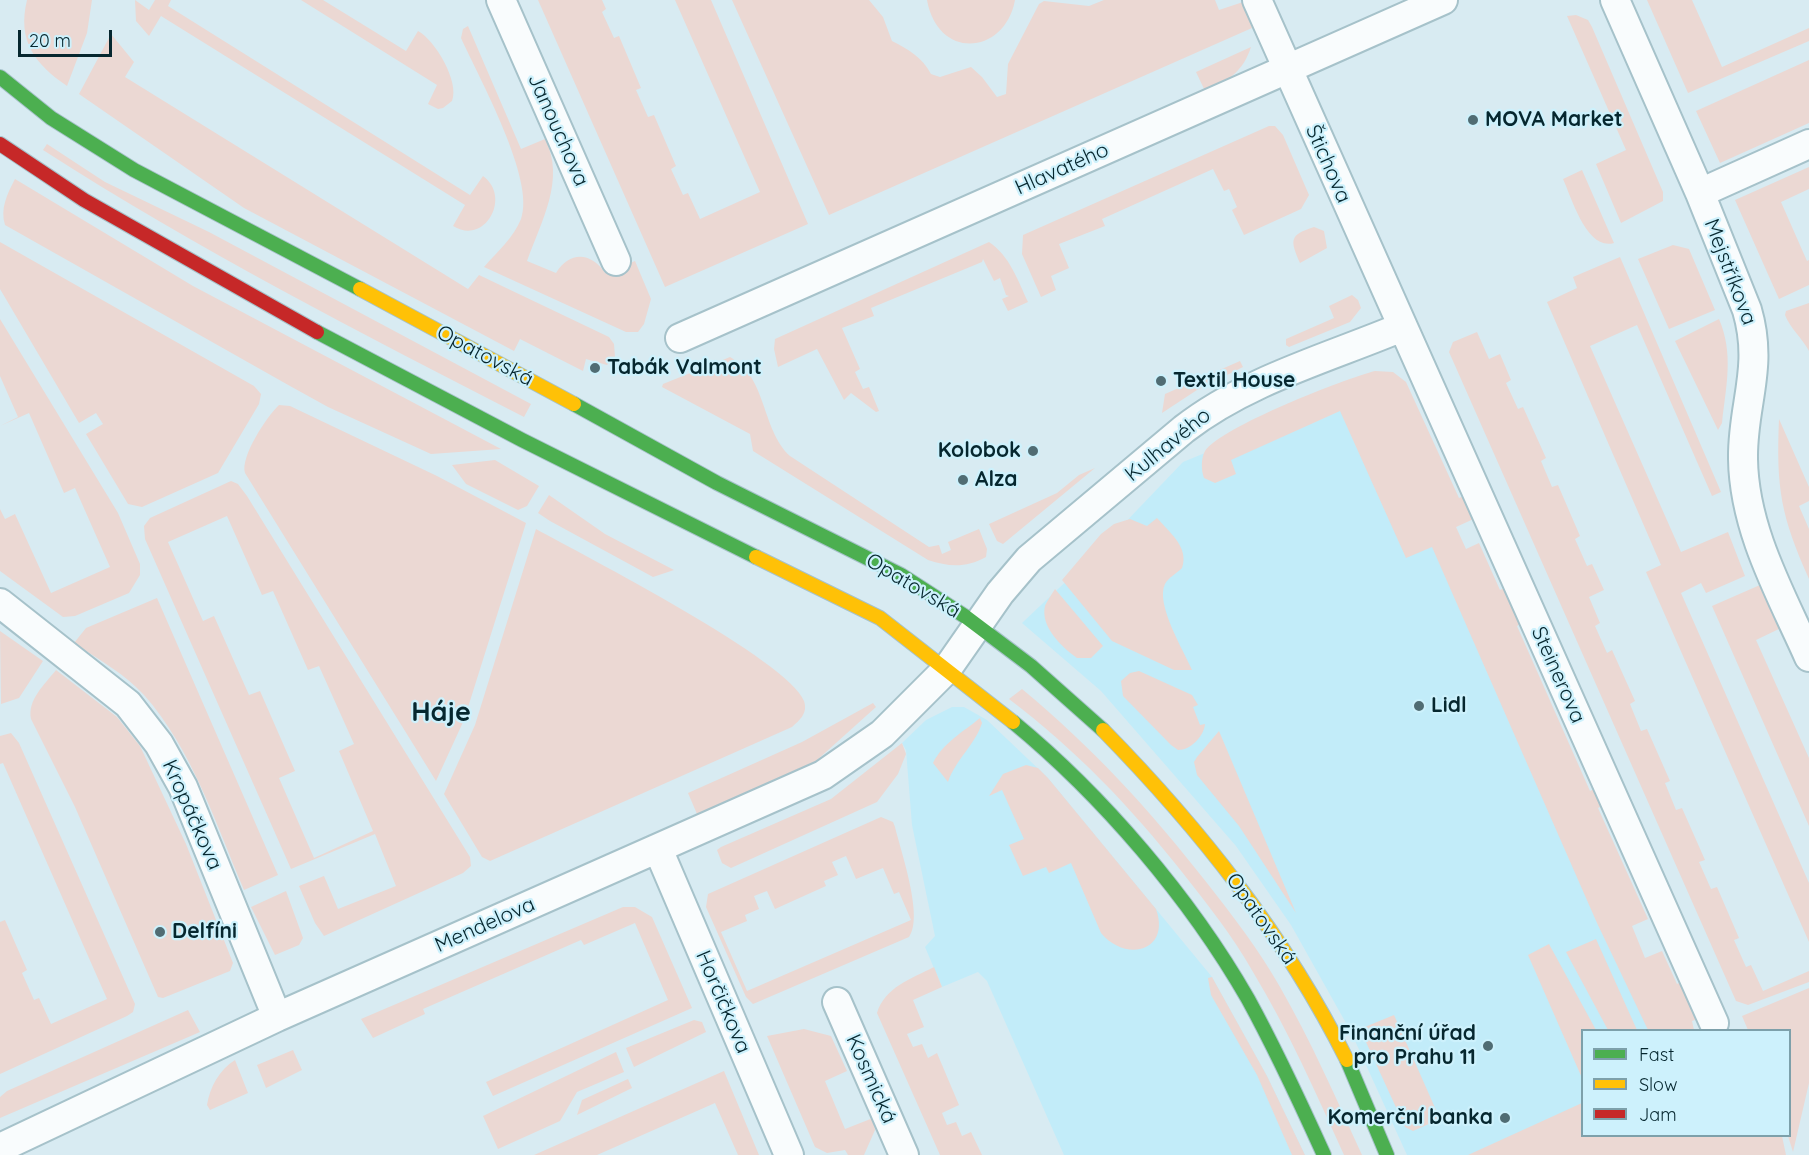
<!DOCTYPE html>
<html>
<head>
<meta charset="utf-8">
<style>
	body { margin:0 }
	#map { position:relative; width:1809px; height:1155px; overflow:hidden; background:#d8ebf2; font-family:Quicksand,sans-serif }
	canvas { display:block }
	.legend { position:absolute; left:1581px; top:1029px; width:210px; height:108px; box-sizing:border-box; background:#cdf1fc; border:2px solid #7da0aa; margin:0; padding:8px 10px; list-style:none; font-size:18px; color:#06272f }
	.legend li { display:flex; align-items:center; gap:12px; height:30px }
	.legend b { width:30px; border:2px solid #7da0aa }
	.scale { position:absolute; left:18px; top:30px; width:94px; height:27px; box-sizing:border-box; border:3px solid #06272f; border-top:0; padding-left:8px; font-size:18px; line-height:21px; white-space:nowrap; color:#06272f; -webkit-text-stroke:4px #cdf1fc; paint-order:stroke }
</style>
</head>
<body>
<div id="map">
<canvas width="1809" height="1155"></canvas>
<ul class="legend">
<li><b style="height:8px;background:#4caf50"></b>Fast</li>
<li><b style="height:8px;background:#ffc107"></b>Slow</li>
<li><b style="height:8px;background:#c62828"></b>Jam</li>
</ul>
<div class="scale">20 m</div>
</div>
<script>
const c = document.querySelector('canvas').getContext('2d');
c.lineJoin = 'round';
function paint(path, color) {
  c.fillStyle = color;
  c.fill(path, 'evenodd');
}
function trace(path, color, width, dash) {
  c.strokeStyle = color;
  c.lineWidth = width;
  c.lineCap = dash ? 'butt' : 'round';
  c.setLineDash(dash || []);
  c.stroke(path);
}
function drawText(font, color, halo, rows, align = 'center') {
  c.font = font + ' Quicksand,sans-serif';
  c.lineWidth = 4.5;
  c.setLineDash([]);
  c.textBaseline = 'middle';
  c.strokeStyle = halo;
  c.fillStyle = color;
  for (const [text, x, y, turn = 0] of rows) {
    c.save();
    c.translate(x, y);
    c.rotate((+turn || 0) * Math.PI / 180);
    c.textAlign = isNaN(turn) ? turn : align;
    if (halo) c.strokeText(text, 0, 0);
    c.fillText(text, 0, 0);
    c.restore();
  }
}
paint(new Path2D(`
	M1378,382l281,648h-77v89l-89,36h-86l-56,-123 -60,-107 -55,-79 -135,-155 -79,-68 73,-69 88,-92z
	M952,707h12l23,13 61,58 164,199 55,99 38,79h-241l-77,-174 -9,-9 -36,15 -17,-40 10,-11 -23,-111 -6,-75 -4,-7 24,-23z`), '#c2ecf9');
paint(new Path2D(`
	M27,0h65l-5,33 -20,53c-32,-22 -50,-45 -40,-86z
	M135,0l14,10 6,-10h16l-3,6 302,189 13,-19c29,21 2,70 -30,50l12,-21 -304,-189 -12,20 -13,-15z
	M301,0h22l83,51 12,-20c17,9 42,51 34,70l-9,7 -5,1 -10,-5 9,-19z
	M538,0h64l4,9 -4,3 12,26 5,-2 22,52 -5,2 12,27 6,-2 22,51 -5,3 12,26 5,-2 12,26 60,-27 -85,-192h36l97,224 -143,63z
	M732,0h137l14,17 9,24c16,8 30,16 39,33l9,3 31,-10 11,10 15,20 9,-3 2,-30 31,-60 5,-3 45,5 15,-6h111l4,10 24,-8 9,26 -423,187z
	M927,0h88c-10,55 -77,61 -88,0z
	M1647,0h45l30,67 87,-39v13l-121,52z
	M1576,15l12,5 4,7 71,165v9l-42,22 -25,-59 30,-14 -59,-134z
	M468,26l53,123 24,-10c21,40 -4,83 -18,122l29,12c14,-23 36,-20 49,0l30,-12 16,38 -7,25 -6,8h-12l-142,-65c13,-15 30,-30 37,-48 15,-39 -42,-141 -60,-181l2,-9z
	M111,34l23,28 -9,15 343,212 11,-14 130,62 5,7 1,13 -8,8 -21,-6 -3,12 -63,-32 -6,12 -270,-143 -165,-114z
	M1251,47c-8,25 -23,33 -45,46l-10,-21z
	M1809,60v63l-89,40 -24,-52z
	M1269,126h6l8,9 26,60 -8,14 -57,26 -12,-25 5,-3 -8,-18 -5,2 -11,-22 -111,50 3,7 -46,18 10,24 -18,8 5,14 -15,7 -19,-43 1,-19z
	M47,144l58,38 104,50 322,172 -7,13c-163,-84 -326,-167 -481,-267z
	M1809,167v22l-28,13 26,59 2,-1v25l-30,14 -44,-99z
	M1582,170l32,73c-27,8 -42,-44 -51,-64z
	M15,179l178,107 308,163 -70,5 -103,-47 -38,-21 -285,-161c-5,-16 2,-31 10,-46z
	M1314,227l10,4 3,17 -27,15c-10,-23 -11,-28 14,-36z
	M0,242l254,144 7,8 -2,10 -41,69 -76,34 -14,-3 -42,-70 17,-10 -7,-11 -17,10 -79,-134z
	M989,242c21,14 29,39 39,60l-20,9 -6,-12 7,-3 -3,-1 -6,-17 -6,3 -11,-22 -1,3 -111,46 3,8 -32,12 18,41 -5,3 8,17 6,-2 10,24 -3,1 -25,-19 -7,7 -27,-51 -39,18 -4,-18 1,-10z
	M1673,245l16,4 26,61 -46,19 -31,-70z
	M1620,257l101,235 -9,4 -75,-171 -47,21 91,206 47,-20 17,44 -39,17 -5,-10 -20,10 128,290v59l-163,-370 15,-7 -114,-263 30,-14 -4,-11z
	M1352,295l6,5 3,8 -11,14 -61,25 -3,-2v-6l48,-21 -5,-12z
	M1809,303v48c-7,-13 -19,-23 -24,-36l1,-4z
	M0,319l118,194 22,51v11l-11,18 -54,23 -12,1 -63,-46v-62l5,10 10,-5 36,79 59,-26 -35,-79 -11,5 -35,-80 -29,13 18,-9 -18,-41z
	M1719,319c15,35 7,67 3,104l-4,7 -43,-89z
	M1477,332l12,27 11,-5 11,26 -5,3 12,26 5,-2 23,51 -5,3 11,26 6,-2 22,51 -5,3 12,27 5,-2 12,26 -15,7 11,26 -5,3 12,27 5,-3 23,51 -5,3 11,27 6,-2 23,52 -5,2 11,27 6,-2 23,52 -6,2 12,27 6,-2 22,51 -5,2 12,27 5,-2 12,26 46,-20v11l-61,23 -12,-4 -287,-649 4,-10z
	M730,357c37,19 31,72 60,99l139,91 10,-2 3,9 9,-4 -3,-8 31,-13 8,20 -1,8c-20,11 -37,10 -58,3l-175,-109 -3,-17 -88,-47 1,-3z
	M1240,361l3,6 -46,23 -35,23 3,-19z
	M1375,371l18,1 13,10 53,116 10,-4 9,23 -22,10 10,22 13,-6 21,47 10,-4 15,35 -8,5 73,165 8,-4 8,17 -8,4 50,111 -16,7 13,32 17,-7 15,33 8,-4 17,37 -10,4 2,9h-46l-51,-107 -165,-376 -26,11 -66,-147 -109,49 5,14 -21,9 -11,-5c-3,-8 -3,-20 1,-27 16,-24 139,-72 170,-80z
	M279,405l11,1 147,70 89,47 -62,197 -28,61 -191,-308c-5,-16 22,-57 34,-68z
	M1779,419l30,68v14l-10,5 10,23v50c-28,-63 -33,-90 -30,-160z
	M495,460l44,26 -12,20 -9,4 -52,-26 -14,-19z
	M1095,468l-92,76 -6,-3 -8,-17 68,-31 22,-18z
	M231,481l7,3 9,12 223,361 1,9 -8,7 -139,63 -9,-13 -16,-37 25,-10 14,33 58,-23 -21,-52 -84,35 -146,-330 -1,-13 6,-8zM227,516l35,79 11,-4 35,79 11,-4 35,78 -15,7 34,80 -59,27 -35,-80 16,-7 -35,-80 -11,4 -35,-79 -11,5 -35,-79z
	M549,495l56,39 69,36 -21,7 -103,-56 -12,-8z
	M1157,518c13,15 32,29 25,50 -5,5 -14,10 -17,16 -10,20 19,67 27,86h-18l-62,-29 -50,-61 39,-46 13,-10 16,-5 17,7z
	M536,529c47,26 254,132 268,172 4,12 -4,19 -12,26l-302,134 -8,-4 -38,-63 31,-69z
	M1760,585l21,43 -25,12 53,118v68l-97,-220z
	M1055,589l48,57 -12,12h-14c-15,-11 -37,-31 -32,-52 2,-5 7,-12 10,-17z
	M157,598l121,277 -34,15c-28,-66 -52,-141 -100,-195 -19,-21 -46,-36 -70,-52l12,-15z
	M0,631l43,30 -24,37 -18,6z
	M56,670l61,47 23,29 46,98 47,119 -3,8 -67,27 -5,-1 -83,-190 -44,-88c-4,-19 14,-35 25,-49z
	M1139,671l53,24 6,10 -5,2 7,18 5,-1c-1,12 -14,26 -27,26l-7,-5 -48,-49 -2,-15 9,-8z
	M1022,689c71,59 128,121 185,194 26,33 52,67 73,104 31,54 56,111 82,168h-18c-28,-62 -56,-125 -91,-183 -20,-36 -46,-68 -71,-100 -53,-67 -105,-121 -173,-173z
	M873,703l3,4 -60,54 -119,53 -9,-21 114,-51z
	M980,718l2,5c-7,22 -26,36 -34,59l-15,-19c10,-20 30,-31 47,-45z
	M1219,731l77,182 -57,-87 -42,-51 -3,-13 3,-5z
	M11,733l8,10 116,261 -2,8 -6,4 -127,58v-152l5,-2 22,50 -5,3 12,27 5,-2 12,26 56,-25 -104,-236 -3,1v-28z
	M902,743l4,11 -8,20 -21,28 -146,66 -9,-5 -5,-13 4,-3 110,-48z
	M1026,765l12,3 10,10 108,131c15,42 -30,54 -55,24l-30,-70 -22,10 -3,-6 -23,9 -14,-31 15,-6 -22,-49 -13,6 14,-22z
	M881,817l12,5 2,5c6,25 29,90 14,110l-156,67 -7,-7 -40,-90 2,-13zM846,856l10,23 27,-11 11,26 5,-2 12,28 -164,71 -26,-59 26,-11 -2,-6 14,-6 -5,-13 13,-5 8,18 51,-23 -2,-5 14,-6 -6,-13z
	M286,891l17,47 -4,7 -24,10 -24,-48z
	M623,907h12l17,10 40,91 -199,88 -7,-14 182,-82 -33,-77 -51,22 -3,-5 -158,69 2,5 -52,24 -12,-19z
	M1596,939l41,91h-29l-42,-78z
	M1549,944l47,86h-14v48l-54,-123z
	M934,967l8,20 -29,13 11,27 -17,7 6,13 9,-3 6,14 9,-5 22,52 -17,8 5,12 9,-3 6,14 9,-4 11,23h-42l-63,-142c8,-26 34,-34 57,-46z
	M1212,977l55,99 38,79h-13l-35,-80 -46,-80 -3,-17z
	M1809,988v95l-16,69 -5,-16 2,-106h-42l-6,-14z
	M188,1010l12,22 -200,86v-21l7,-6z
	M1394,1015l46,104 -27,12 -8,-4 -45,-98z
	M694,1020l8,2 4,10 -72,35 -8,-19z
	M804,1029l27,7 16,35 -22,10 20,48 28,-11 2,12 -11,25h-16l-3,-5 -18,3 -12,-6 -48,-111z
	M293,1050l9,20 -36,18 -9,-23z
	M616,1052l8,20 -47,20 -17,29 -62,28 -15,-33z
	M235,1060l13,33 -38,17 -3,-5c3,-18 12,-35 28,-45z
	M724,1071l35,84h-21l-23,-52 -118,52h-63z
	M628,1079l4,9 -55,27 5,-15z
	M1582,1103v33h200l4,19h-318z`), '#ebd8d3');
const street = new Path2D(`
	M501,0l115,261
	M1257,0l457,1023
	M1615,0l85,193 47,117c17,58 -5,95 -4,149 1,71 38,135 66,198
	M1700,193l109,-49
	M680,338l763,-338
	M0,603l128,101 31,40 24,43 94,230
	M658,849l131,306
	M837,1002l67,153
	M0,1148l277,-131 546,-242 59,-41 65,-65 53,-76 29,-34 155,-130c63,-49 144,-71 218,-102`);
const fast = new Path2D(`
	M0,77l51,41 83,52 226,119
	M317,332l205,108 234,117
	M574,404l143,79 184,92 65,42 65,49 72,64
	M1013,722c90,74 177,176 235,277 28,51 52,103 76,156
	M1347,1060l40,95`);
const slow = new Path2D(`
	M360,289l214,115
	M756,557l124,61 133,104
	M1103,730c97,99 182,206 244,330`);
const jam = new Path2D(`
	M0,144l84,56 233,132`);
trace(street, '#a6c2ca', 32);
trace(fast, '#a6c2ca', 16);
trace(slow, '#a6c2ca', 16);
trace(jam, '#a6c2ca', 16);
trace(street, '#f9fcfd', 28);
trace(fast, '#4caf50', 14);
trace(slow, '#ffc107', 14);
trace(jam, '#c62828', 14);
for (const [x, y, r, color] of [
	[1473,120,6,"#506c73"],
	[595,368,6,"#506c73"],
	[1161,381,6,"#506c73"],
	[1033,451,6,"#506c73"],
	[963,480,6,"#506c73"],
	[1419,706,6,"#506c73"],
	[160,932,6,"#506c73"],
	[1488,1046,6,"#506c73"],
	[1505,1118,6,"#506c73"]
]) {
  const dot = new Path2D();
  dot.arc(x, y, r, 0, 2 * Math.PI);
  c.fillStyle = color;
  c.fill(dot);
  trace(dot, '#cdf1fc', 2);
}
drawText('bold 21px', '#06272f', '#cdf1fc', [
	["MOVA Market",1485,120],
	["Tabák Valmont",607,368],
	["Textil House",1173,381],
	["Kolobok",1021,451,"right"],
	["Alza",975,480],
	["Lidl",1431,706],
	["Delfíni",172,932],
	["Finanční úřad",1476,1034,"right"],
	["pro Prahu 11",1476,1058,"right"],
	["Komerční banka",1493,1118,"right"]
], 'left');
drawText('21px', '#06272f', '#cdf1fc', [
	["Janouchova",558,130,66],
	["Štichova",1328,164,66],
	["Hlavatého",1062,169,-24],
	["Mejstříkova",1730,272,69],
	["Opatovská",485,356,28],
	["Kulhavého",1168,445,-39],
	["Opatovská",913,586,31],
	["Steinerova",1558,675,66],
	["Kropáčkova",192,815,66],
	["Opatovská",1261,919,55],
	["Mendelova",485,925,-24],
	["Horčičkova",723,1002,67],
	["Kosmická",871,1079,66]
]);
drawText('bold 27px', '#06272f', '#cdf1fc', [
	["Háje",441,713]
]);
</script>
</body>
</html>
